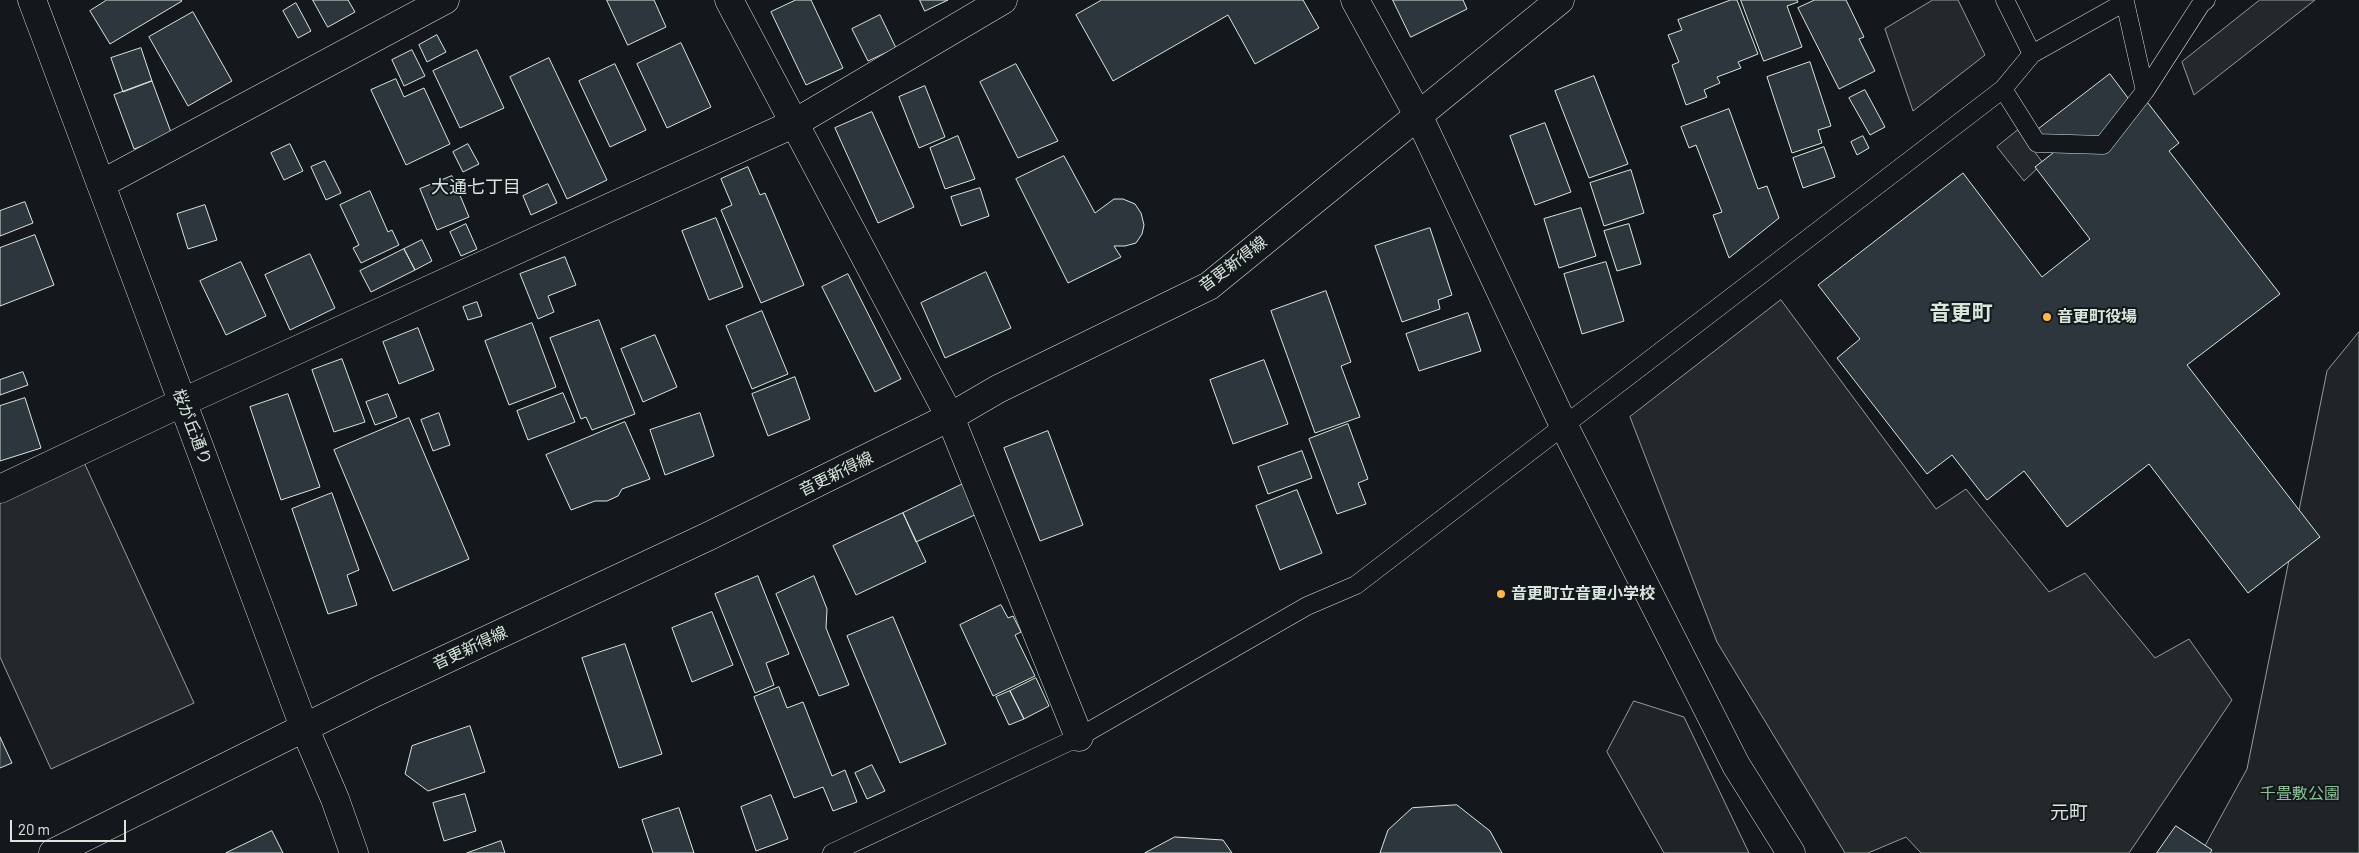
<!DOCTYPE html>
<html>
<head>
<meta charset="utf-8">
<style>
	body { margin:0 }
	#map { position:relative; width:2359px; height:853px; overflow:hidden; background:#14181c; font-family:Barlow,sans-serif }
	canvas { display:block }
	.scale { position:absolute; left:10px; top:820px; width:116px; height:22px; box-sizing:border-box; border:2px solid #d8e6dc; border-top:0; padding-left:6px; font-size:15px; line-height:18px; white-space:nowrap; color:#d8e6dc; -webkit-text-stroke:4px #14181c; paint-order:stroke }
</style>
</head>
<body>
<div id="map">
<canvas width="2359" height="853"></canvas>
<div class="scale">20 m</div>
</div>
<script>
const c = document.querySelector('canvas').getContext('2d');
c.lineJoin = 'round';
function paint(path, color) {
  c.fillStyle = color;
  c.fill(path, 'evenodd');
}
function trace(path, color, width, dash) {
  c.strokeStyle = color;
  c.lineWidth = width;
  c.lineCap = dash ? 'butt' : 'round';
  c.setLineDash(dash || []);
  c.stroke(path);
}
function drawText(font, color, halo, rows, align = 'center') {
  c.font = font + ' Barlow,"Noto Sans JP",sans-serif';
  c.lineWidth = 4;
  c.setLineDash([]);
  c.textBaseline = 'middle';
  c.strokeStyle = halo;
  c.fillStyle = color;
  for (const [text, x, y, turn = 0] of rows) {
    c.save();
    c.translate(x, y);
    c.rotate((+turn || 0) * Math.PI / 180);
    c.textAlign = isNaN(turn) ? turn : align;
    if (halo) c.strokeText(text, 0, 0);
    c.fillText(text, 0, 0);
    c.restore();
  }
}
const green = new Path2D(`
	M2359,332v521h-158l46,-84 80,-398z
	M1634,701l50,16 65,136h-85l-57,-101z`);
paint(green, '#202428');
trace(green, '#939e99', 1);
const parking = new Path2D(`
	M1933,0h25l27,55 -72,56 -28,-82z
	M2260,0h55l-121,95 -12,-33z
	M2018,130l25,33 -19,18 -27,-34z
	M1781,300l155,209 30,-20 83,103 36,-19 70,85 34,-19 43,61 -103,153h-208l-15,-16 -38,16h-23l-128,-211 -87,-225z
	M83,460l111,243 -143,66 -51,-112v-159z`);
paint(parking, '#24282b');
trace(parking, '#939e99', 1);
const building = new Path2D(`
	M107,0h74l1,1 -72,43 -20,-33z
	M313,0h35l7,12 -27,15z
	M607,0h47l12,27 -38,18z
	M796,0h15l32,68 -37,17 -35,-73z
	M920,0h28l-23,11z
	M1102,0h201l16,28 -64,36 -27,-49 -115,66 -37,-66z
	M1393,0h70l4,9 -56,28z
	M1731,0h6l21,54 -20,8 3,6 -24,9 3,6 -16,7 3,7 -21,8 -14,-40 7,-3 -11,-27 14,-5 -4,-10z
	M1741,0h56l1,2 -11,4 15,41 -38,14z
	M1815,0h31l18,37 -5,2 16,32 -36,18 -41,-81z
	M296,3l15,28 -13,7 -15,-27z
	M193,12l39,69 -44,25 -39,-69z
	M880,15l16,33 -28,13 -16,-32z
	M437,35l9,17 -19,10 -8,-17z
	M681,43l30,64 -44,21 -30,-64z
	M141,48l11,33 -29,11 -12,-34z
	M412,50l13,26 -21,10 -12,-26z
	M477,50l27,58 -44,20 -27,-57z
	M549,58l58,122 -40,19 -57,-122z
	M1810,62l21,64 -13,4 4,13 -30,10 -25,-76z
	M615,64l31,66 -36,17 -31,-66z
	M1016,64l42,77 -40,17 -38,-76z
	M2110,74l24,32 10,-8 35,45 -10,8 111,143 -93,71 133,172 -72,56 -99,-129 -82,63 -43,-56 -37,29 -35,-45 -25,19 -90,-116 23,-19 -42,-54 145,-112 79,104 48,-38 -55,-72 18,-14 -17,-22z
	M1594,76l34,88 -39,14 -34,-87z
	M396,79l8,18 20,-9 26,56 -44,21 -35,-75z
	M152,81l20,54 -38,14 -20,-54z
	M925,86l20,51 -26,11 -20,-51z
	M1865,90l20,37 -15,8 -21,-37z
	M1729,109l29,80 9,-3 12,32 -50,40 -16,-43 9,-3 -26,-67 -7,3 -8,-21z
	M872,112l42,95 -36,16 -43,-95z
	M1545,123l26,69 -36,13 -25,-69z
	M958,136l17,43 -30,10 -15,-41z
	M1863,136l6,12 -12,7 -6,-13z
	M290,144l13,27 -19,9 -13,-27z
	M468,144l11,20 -16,8 -10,-20z
	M1824,147l11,30 -32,11 -10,-30z
	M1064,156l31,57 19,-14h9l12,5 6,9 3,12 -2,9 -6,9 -11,3h-11l7,11 -53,26 -52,-104z
	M325,161l16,32 -15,7 -15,-33z
	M748,167l12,28 5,-2 39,92 -43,18 -40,-93 11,-5 -11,-26z
	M1631,170l13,43 -40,13 -14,-43z
	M452,176l17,41 -32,13 -17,-41z
	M548,184l9,19 -26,12 -8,-19z
	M980,188l9,28 -28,10 -10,-29z
	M370,191l18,41 4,-2 7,15 -38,18 -8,-15 6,-3 -19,-40z
	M25,202l8,21 -33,13v-25z
	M205,205l12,35 -29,9 -11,-35z
	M1581,208l15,48 -37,12 -15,-49z
	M716,218l27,69 -34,13 -27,-69z
	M466,224l11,25 -16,7 -11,-24z
	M1629,224l12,40 -24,7 -13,-40z
	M1430,228l22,67 -14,5 2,9 -38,13 -27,-76z
	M35,235l19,50 -54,21v-58z
	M422,240l10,21 -17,9 -11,-21z
	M404,249l11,21 -44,22 -11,-21z
	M310,254l25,54 -45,22 -25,-55z
	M565,257l11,28 -28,11 6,16 -16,7 -18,-45z
	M241,262l25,54 -40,19 -26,-54z
	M1606,262l18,59 -42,13 -18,-60z
	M986,272l25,56 -66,30 -24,-55z
	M848,274l53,105 -26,13 -53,-105z
	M1326,291l25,71 -10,4 19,51 -45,16 -44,-122z
	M477,302l5,14 -14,4 -5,-13z
	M762,311l26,63 -36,15 -26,-63z
	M1468,313l13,38 -62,20 -13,-37z
	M599,320l36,94 -43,16 -6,-13 -5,2 -31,-81z
	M532,323l24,64 -47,18 -24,-64z
	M418,328l16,42 -35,14 -16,-42z
	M655,335l22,52 -34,15 -22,-53z
	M342,359l23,63 -31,10 -22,-62z
	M1264,360l24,64 -55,20 -23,-64z
	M23,372l5,13 -28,10v-15z
	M795,377l15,42 -42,17 -16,-42z
	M563,393l12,29 -47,18 -11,-29z
	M288,394l32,93 -39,13 -31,-93z
	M388,394l9,23 -22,8 -9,-23z
	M25,398l16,50 -41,13v-55z
	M439,413l11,32 -17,6 -12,-31z
	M700,413l14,43 -49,19 -15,-45z
	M409,418l60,141 -76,32 -59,-141z
	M625,422l25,57 -28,10 -4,7 -11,5h-12l-24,9 -25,-55z
	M1348,424l20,55 -10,4 8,21 -29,10 -28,-75z
	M1048,431l35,94 -43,16 -36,-93z
	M1302,451l10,27 -44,16 -10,-27z
	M965,483l14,30 -63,29 -13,-29z
	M1297,490l25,63 -42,17 -24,-64z
	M332,493l27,77 -12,5 10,30 -29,9 -36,-105z
	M903,513l23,49 -70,33 -23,-49z
	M758,576l31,78 -23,9 8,22 -19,8 -40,-99z
	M814,576l13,33 -1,19 23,57 -30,11 -43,-102z
	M1001,605l7,13 5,-2 8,16 -6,3 20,41 -42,20 -33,-71z
	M712,612l21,53 -41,17 -20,-54z
	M893,617l53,127 -46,19 -53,-127z
	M625,644l37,110 -43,14 -37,-110z
	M1036,678l13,28 -25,13 -14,-28z
	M779,687l8,21 16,-6 29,74 13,-6 12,32 -24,9 -10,-24 -29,11 -40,-101z
	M1010,691l14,28 -15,6 -13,-28z
	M470,726l15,46 -57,19 -23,-17 7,-28z
	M0,737l12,26 -12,5z
	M872,765l13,26 -18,8 -12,-26z
	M465,794l11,37 -32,10 -11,-38z
	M771,795l17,44 -32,12 -15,-44z
	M1457,805l33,26 12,22h-122l8,-23 24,-22z
	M679,808l15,45h-41l-11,-33z
	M2176,826l36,24 -2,3h-53z
	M272,831l11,22h-57z
	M1175,837l48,3 9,13h-87z
	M501,841l4,12h-38z`);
paint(building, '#2c363c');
trace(building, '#d8e6dc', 1);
const service = new Path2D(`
	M2005,0l27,54 93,-52 -1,-2
	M2003,89l34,54 66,2 42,-54 -20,-89
	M2145,91l56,-87 5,-4
	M832,853l247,-116 228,-131 49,-21 647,-496 29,-35`);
const minor = new Path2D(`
	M729,0l221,417 129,320
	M1355,0l63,115 146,311 172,339 55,88
	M101,184l344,-184
	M0,489l183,-87 610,-278 210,-124`);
const tertiary = new Path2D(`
	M32,0l272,727 31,72 19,54`);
const primary = new Path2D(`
	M53,853l323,-161 333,-156 241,-119 48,-28 211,-103 351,-286`);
trace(service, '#d8e6dc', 19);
trace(minor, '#d8e6dc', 29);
trace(tertiary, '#d8e6dc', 29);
trace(primary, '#d8e6dc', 29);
trace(service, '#14181c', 18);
trace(minor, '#14181c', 28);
trace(tertiary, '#14181c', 28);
trace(primary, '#14181c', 28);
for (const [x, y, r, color] of [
	[2047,317,5,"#ffb74d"],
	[1501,594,5,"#ffb74d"]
]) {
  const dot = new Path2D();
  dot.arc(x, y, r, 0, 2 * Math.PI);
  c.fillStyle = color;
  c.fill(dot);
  trace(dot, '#14181c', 2);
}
drawText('16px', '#d8e6dc', '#14181c', [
	["音更新得線",1233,264,-37],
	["桜が丘通り",192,427,69],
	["音更新得線",836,474,-26],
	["音更新得線",470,648,-25]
]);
drawText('bold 16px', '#d8e6dc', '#14181c', [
	["音更町役場",2057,317],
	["音更町立音更小学校",1511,594]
], 'left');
drawText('16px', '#8ac095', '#14181c', [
	["千畳敷公園",2300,794]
]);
drawText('18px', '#d8e6dc', '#14181c', [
	["大通七丁目",476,187]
]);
drawText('19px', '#d8e6dc', '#14181c', [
	["元町",2069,813]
]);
drawText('bold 21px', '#d8e6dc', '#14181c', [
	["音更町",1961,313]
]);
</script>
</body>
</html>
